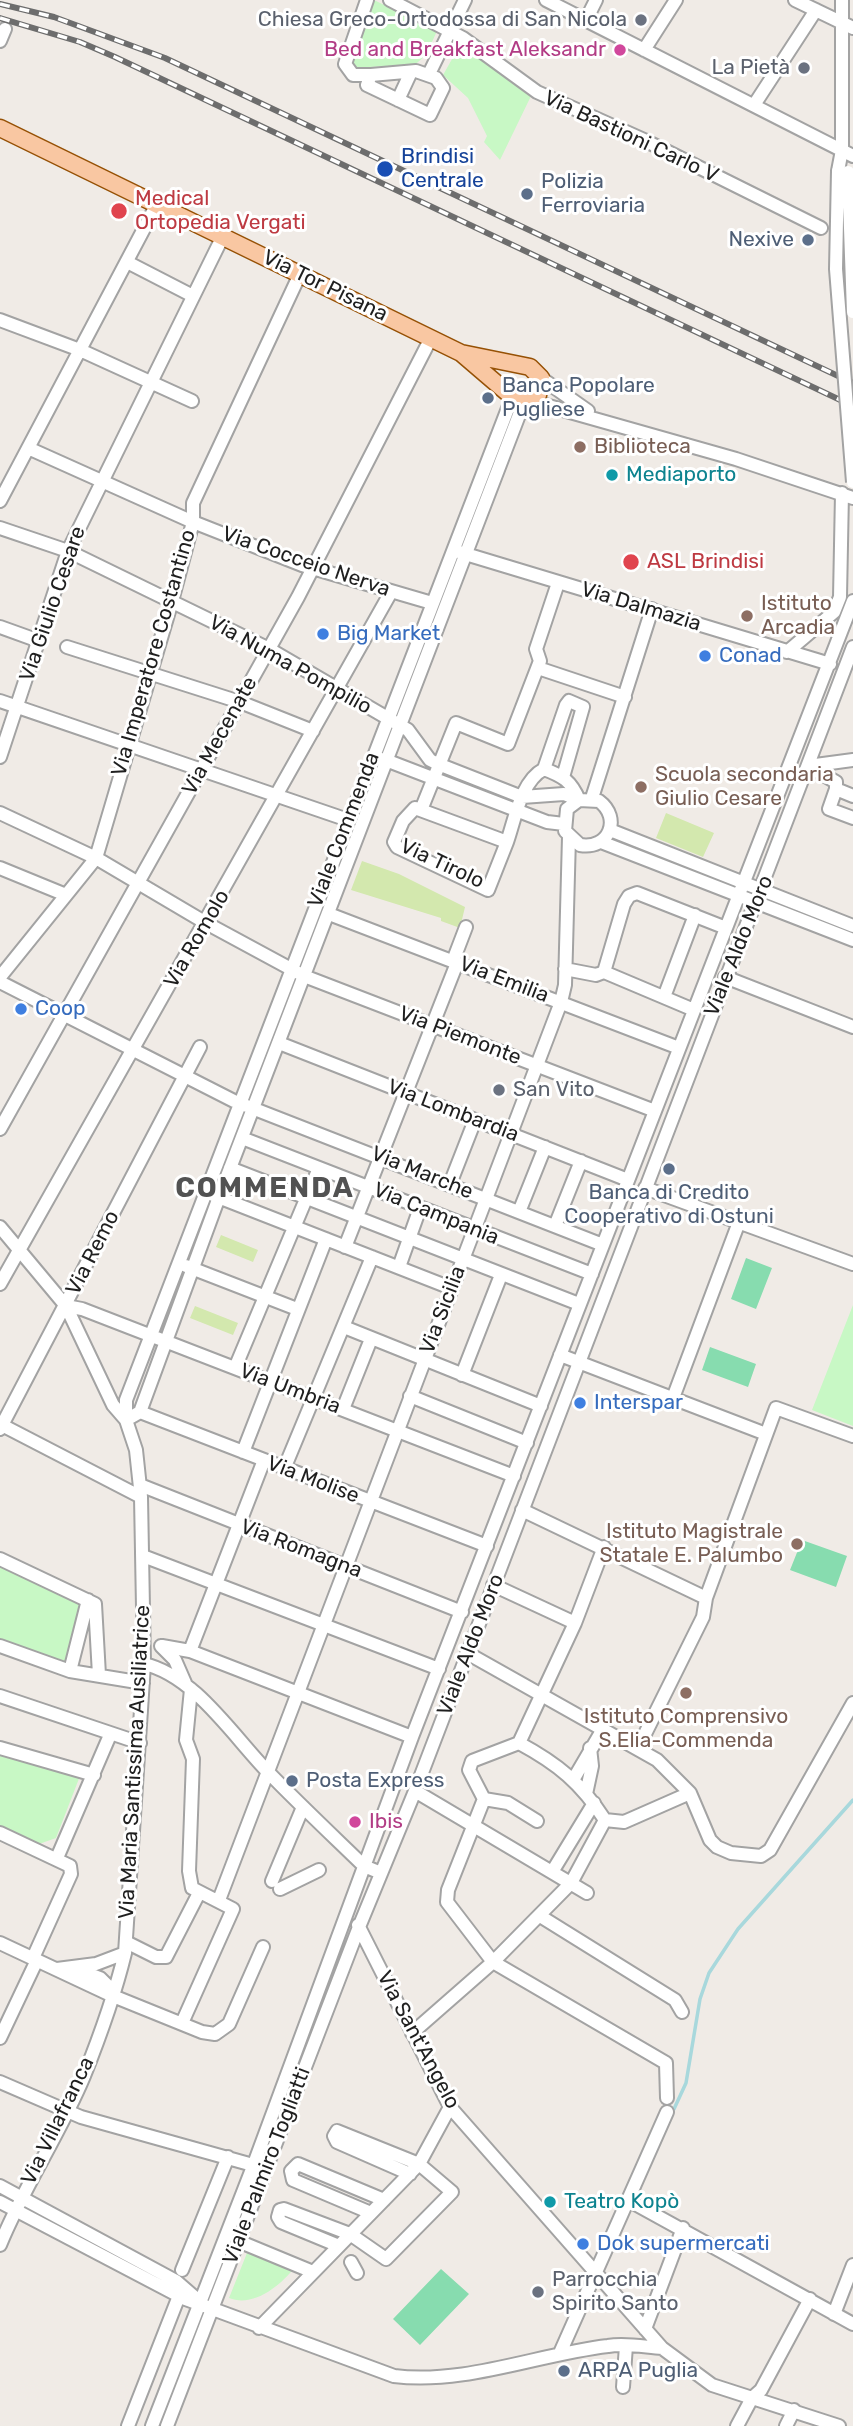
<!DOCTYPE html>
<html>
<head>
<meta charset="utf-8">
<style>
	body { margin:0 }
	canvas { display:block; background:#f0ebe6 }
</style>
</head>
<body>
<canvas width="853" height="2426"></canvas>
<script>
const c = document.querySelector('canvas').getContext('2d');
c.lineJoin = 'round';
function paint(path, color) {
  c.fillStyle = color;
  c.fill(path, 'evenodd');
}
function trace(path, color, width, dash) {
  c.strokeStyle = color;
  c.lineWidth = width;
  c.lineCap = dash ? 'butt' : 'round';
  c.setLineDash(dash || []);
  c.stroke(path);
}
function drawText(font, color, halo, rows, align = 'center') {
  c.font = font + ' Rubik,sans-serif';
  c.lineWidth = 6;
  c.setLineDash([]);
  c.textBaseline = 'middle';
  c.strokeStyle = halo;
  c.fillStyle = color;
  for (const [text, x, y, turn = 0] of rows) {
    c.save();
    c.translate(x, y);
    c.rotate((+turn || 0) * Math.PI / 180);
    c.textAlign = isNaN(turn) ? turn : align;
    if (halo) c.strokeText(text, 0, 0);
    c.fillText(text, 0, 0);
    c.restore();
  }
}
paint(new Path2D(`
	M666,813l48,20 -11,24 -47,-19z
	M362,861l37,13 66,33 -5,21 -19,-7v-3l-90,-28z
	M221,1235l37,15 -5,12 -37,-15z
	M195,1306l43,17 -5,12 -43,-17z`), '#d3e8ae');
paint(new Path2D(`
	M374,0l63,31 -11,24 -16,14 -22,-3 -38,2z
	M460,45l71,51 -31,64 -16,-18 3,-6 -19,-38 -25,-23z
	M853,1305v121l-41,-16z
	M0,1565l85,36 -18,64 -67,-25z
	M0,1750l80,26 -24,62 -17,6 -39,-17z
	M249,2248l46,19c-14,18 -41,41 -66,31z`), '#c8f8c5');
paint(new Path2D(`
	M746,1258l26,10 -16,41 -25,-10z
	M710,1347l46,17 -8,23 -46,-17z
	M802,1540l45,16 -11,31 -46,-17z
	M441,2269l28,25 -49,51 -27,-26z`), '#87dcaf');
trace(new Path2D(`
	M674,2109l12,-26 14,-84 9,-26 29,-44 115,-129`), '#a8d8dc', 3.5);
const minor = new Path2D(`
	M367,0l-22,64 8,11h18
	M390,0l73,38 74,54 107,48 177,88
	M546,0l307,156
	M795,0l58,28
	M586,20l10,-20
	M0,41l5,-12
	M644,50l32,-50
	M416,71l20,7 7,10 -13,27 -63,-30 4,-10z
	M429,74l36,-74
	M398,100l13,-28
	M754,105l62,-95
	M838,171l4,-21v-150
	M127,262l66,34
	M0,320l80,30 112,51
	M541,378l47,33
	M531,401l205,58 117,39
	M28,448l165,74 109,43 130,38
	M0,501l157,-297
	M0,528l68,23 201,98 139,81 22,30 8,4 84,33 42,-3 15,6 20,1c23,17 10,49 -19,44l-15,-14 2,-22 12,-9
	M459,552l371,112
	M0,627l39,14
	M67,647l173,55 73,29
	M787,652l47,-40 6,-15 2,-104
	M538,668l87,29
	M0,701l348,119
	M0,757l68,-206 155,-315
	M383,759l164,63 17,2
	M808,766l28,16v7l17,7
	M808,766l45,-6
	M544,769l22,-64 3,-4 14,6 -20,70
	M836,789l-7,20 24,9
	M592,798l60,-189
	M415,808l92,34 -19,48 -91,-43 -3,-5 9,-21z
	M421,810l35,-87 52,21 32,-83 -4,-12 22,-66
	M0,813l96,45 110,65 98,53 351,135
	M610,830l243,96
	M507,842c8,-23 14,-61 37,-73 19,7 27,12 35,31
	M601,842l252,98
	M0,868l66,27
	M329,914l350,134
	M453,961l13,-34
	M565,969l31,6 8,-3
	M0,977l96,-119 76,-257 21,-79v-19l107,-229
	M725,977l128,50
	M0,982l234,119 369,144
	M664,997l31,-82
	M694,1010l-90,-38 20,-68 5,-8 8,-3 89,35
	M279,1043l349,137
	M0,1129l298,-532 133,-259
	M242,1138l350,136
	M230,1168l349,136
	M450,1184l25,-64
	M645,1188l208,76
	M213,1195l238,93
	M519,1212l26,-65
	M555,1226l26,-65
	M0,1227l66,79 47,99 13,15
	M345,1247l112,-284
	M186,1266l111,43
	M399,1267l21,-59
	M0,1284l391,-692
	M66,1306l16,3 432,167
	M344,1327l197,79
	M560,1355l206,79
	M235,1368l84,-200
	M462,1375l39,-100
	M410,1396l117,47
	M673,1398l66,-176
	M343,1409l28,-70
	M140,1412l347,134
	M126,1420l14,-8 79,-215 305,-795
	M0,1424l141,73
	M0,1429l200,-382
	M243,1452l83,-213
	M284,1469l88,-212
	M140,1485l322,127
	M522,1510l184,88
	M143,1556l296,113
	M0,1559l95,45 4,71
	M493,1585l82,38
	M0,1646l70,25 73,12
	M161,1646l14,14 10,23
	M162,1646l28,5 222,86
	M190,1651l74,-191
	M467,1653l190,107 33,33 20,47 7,7 14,6 30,3 9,-6 83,-147
	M144,1664c50,11 89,72 124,108 31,32 64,63 96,94l17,7
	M70,1671l18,-71
	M0,1696l140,47
	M519,1743l56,-120 29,-76
	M0,1748l94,27
	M638,1748l65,-131 3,-19 70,-190 77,28
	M573,1780l30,-51
	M415,1791l172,102
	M586,1794l6,-28 -2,-18
	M484,1799l24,4 29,18
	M0,1833l70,33 1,8 -38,84
	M57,1858l53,-123
	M552,1872l42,-69
	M272,1881l31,-74
	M280,1889l39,-19
	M219,1900l342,-898 4,-17 4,-148
	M540,1916l135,84 7,12
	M358,1925l92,182 212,241 50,37 127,41
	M126,1942l30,15h10l33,-64
	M0,1943l113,53 89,36 13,2 14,-10 34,-77
	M57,1969l39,-5 29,-11
	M76,1969l24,9 14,14
	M182,2023l51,-114 -41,-21 -3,-17 4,-112 -7,-19 5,-51
	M412,2033l81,-71 78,-79 34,-63
	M0,2038l37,-78
	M0,2082l81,35 179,50
	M667,2098l-1,-35 -173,-101 -46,-60 1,-12 36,-91 -15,-29 3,-9 47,-18c39,21 62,40 86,77l19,2 66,-29
	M0,2186l176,95 23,20
	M628,2200l225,124
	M0,2202l183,96 211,78c71,9 144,-22 214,-30 17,-3 37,1 54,2
	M371,2213l-78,-33 -2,-9 7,-7 86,36
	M238,2241l75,31
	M0,2245c24,-59 60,-111 84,-169 16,-40 31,-82 41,-123l19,-289 -3,-167 -5,-47 -10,-30v-20l386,-1002
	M339,2246l-58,-24 -3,-5 2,-7 4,-1 66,25 36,25 66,-67 -33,-28 -82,-33 -3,5 3,6 73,32
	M351,2262l6,11
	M182,2270l46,-113
	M834,2314l19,-49
	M259,2328l160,-164 31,-57
	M645,2329l38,-101
	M560,2353l107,-241
	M623,2387l3,-41
	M128,2426l51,-130
	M152,2426l102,-262 158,-427 441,-1136
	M167,2426l192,-499 56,-136 438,-1144
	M737,2426l15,-28 9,-8 49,-91
	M786,2426l8,-16`);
const major = new Path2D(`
	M0,128l461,225 56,48 10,1 11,-7 3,-17 -11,-11 -69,-14`);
trace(minor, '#a3a3a3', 16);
trace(major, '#965105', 19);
trace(minor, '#fff', 12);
trace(major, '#f9c7a2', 16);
const rail = new Path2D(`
	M0,4l54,13 111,41 688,325
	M0,18l80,24 35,15 738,349`);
trace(rail, '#6d6d6d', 6);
trace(rail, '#fff', 3.5, [10]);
const minorBridge = new Path2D(`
	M838,171l-2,98 17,213
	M848,172l5,140`);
trace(minorBridge, '#a3a3a3', 16, []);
trace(minorBridge, '#fff', 12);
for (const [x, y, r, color] of [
	[641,20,7,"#6b7280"],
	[620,50,7,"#d1479c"],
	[804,68,7,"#6b7280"],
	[385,169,9,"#1a4fb4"],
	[527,194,7,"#5c6f8a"],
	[119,211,9,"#e0444e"],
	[808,240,7,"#5c6f8a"],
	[488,398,7,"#5c6f8a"],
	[580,447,7,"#8d6e63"],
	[612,475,7,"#0f9aa8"],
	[631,562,9,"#e0444e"],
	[747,616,7,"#8d6e63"],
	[323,634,7,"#3f7fe0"],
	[705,656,7,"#3f7fe0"],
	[641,787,7,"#8d6e63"],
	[21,1009,7,"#3f7fe0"],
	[499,1090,7,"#6b7280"],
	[669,1169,7,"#5c6f8a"],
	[580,1403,7,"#3f7fe0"],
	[797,1544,7,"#8d6e63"],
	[686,1693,7,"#8d6e63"],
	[292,1781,7,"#5c6f8a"],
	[355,1822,7,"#d1479c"],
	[550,2202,7,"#0f9aa8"],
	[583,2244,7,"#3f7fe0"],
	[538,2292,7,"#6b7280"],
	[564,2371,7,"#5c6f8a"]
]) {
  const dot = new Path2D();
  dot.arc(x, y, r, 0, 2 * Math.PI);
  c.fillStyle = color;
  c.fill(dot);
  trace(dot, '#fff', 2.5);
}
drawText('21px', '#5b616d', '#fff', [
	["Chiesa Greco-Ortodossa di San Nicola",627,20],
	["La Pietà",790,68],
	["San Vito",513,1090,"left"],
	["Parrocchia",552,2280,"left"],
	["Spirito Santo",552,2304,"left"]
], 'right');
drawText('21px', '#b23c85', '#fff', [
	["Bed and Breakfast Aleksandr",606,50],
	["Ibis",369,1822,"left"]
], 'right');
drawText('21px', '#1f1f1f', '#fff', [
	["Via Bastioni Carlo V",631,137,25],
	["Via Tor Pisana",325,286,26],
	["Via Cocceio Nerva",306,562,19],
	["Via Giulio Cesare",53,604,-71],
	["Via Dalmazia",641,607,17],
	["Via Imperatore Costantino",154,653,-74],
	["Via Numa Pompilio",290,665,29],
	["Via Mecenate",220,736,-61],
	["Viale Commenda",344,830,-69],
	["Via Tirolo",442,864,25],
	["Via Romolo",197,939,-60],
	["Viale Aldo Moro",739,946,-68],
	["Via Emilia",504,980,21],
	["Via Piemonte",460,1036,21],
	["Via Lombardia",453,1111,21],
	["Via Marche",422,1173,22],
	["Via Campania",436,1214,22],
	["Via Remo",93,1253,-63],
	["Via Sicilia",443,1310,-69],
	["Via Umbria",290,1389,21],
	["Via Molise",313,1480,21],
	["Via Romagna",301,1549,21],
	["Viale Aldo Moro",471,1645,-69],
	["Via Maria Santissima Ausiliatrice",135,1762,-87],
	["Via Sant'Angelo",418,2040,62],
	["Via Villafranca",58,2121,-64],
	["Viale Palmiro Togliatti",267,2166,-69]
]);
drawText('21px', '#164399', '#fff', [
	["Brindisi",401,157],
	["Centrale",401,181]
], 'left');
drawText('21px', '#4e5e75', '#fff', [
	["Polizia",541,182],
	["Ferroviaria",541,206],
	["Nexive",794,240,"right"],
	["Banca Popolare",502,386],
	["Pugliese",502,410],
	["Banca di Credito",669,1193,"center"],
	["Cooperativo di Ostuni",669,1217,"center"],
	["Posta Express",306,1781],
	["ARPA Puglia",578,2371]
], 'left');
drawText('21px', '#be3a42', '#fff', [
	["Medical",135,199],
	["Ortopedia Vergati",135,223],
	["ASL Brindisi",647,562]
], 'left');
drawText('21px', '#785e54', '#fff', [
	["Biblioteca",594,447],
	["Istituto",761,604],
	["Arcadia",761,628],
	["Scuola secondaria",655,775],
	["Giulio Cesare",655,799],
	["Istituto Magistrale",783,1532,"right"],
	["Statale E. Palumbo",783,1556,"right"],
	["Istituto Comprensivo",686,1717,"center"],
	["S.Elia-Commenda",686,1741,"center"]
], 'left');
drawText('21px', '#0d838f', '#fff', [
	["Mediaporto",626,475],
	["Teatro Kopò",564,2202]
], 'left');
drawText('21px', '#366cbe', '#fff', [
	["Big Market",337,634],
	["Conad",719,656],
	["Coop",35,1009],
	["Interspar",594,1403],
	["Dok supermercati",597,2244]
], 'left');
c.letterSpacing = '2px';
drawText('bold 28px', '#525252', '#fff', [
	["COMMENDA",265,1189]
]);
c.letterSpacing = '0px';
</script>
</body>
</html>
